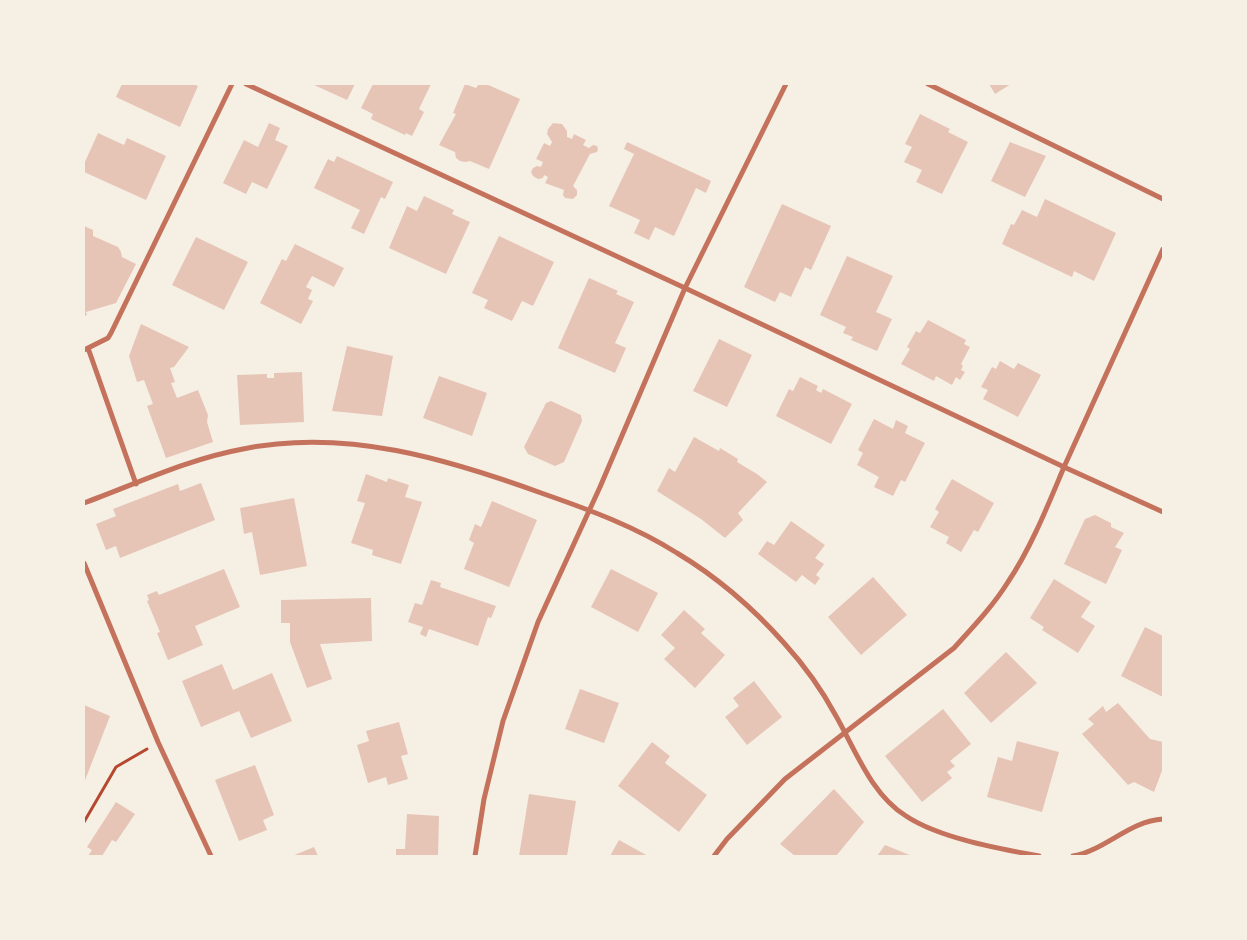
<!DOCTYPE html>
<html>
<head>
<meta charset="utf-8">
<style>
	body { margin:0 }
	#map { position:relative; width:1247px; height:940px; overflow:hidden; background:#f6efe4; font-family:Montserrat,sans-serif }
	canvas { display:block }
	.frame { position:absolute; inset:0; border:85px solid #f6efe4; pointer-events:none }
</style>
</head>
<body>
<div id="map">
<canvas width="1247" height="940"></canvas>
<div class="frame"></div>
</div>
<script>
const c = document.querySelector('canvas').getContext('2d');
c.lineJoin = 'round';
function paint(path, color) {
  c.fillStyle = color;
  c.fill(path, 'evenodd');
}
function trace(path, color, width, dash) {
  c.strokeStyle = color;
  c.lineWidth = width;
  c.lineCap = dash ? 'butt' : 'round';
  c.setLineDash(dash || []);
  c.stroke(path);
}
paint(new Path2D(`
	M122,84h71l5,2 -18,41 -64,-30z
	M312,84h43l-8,16z
	M373,84h58l-12,25 5,3 -12,24 -6,-3 -1,2 -34,-16 2,-5 -12,-6z
	M465,84l11,4 3,-4h7l34,15 -31,70 -19,-8 -5,1 -5,-1 -4,-3 -1,-6 -16,-7 17,-31 -3,-1z
	M989,84h22l-16,10z
	M920,114l30,15 -2,3 20,10 -26,52 -26,-12 6,-12 -18,-8 8,-15 -7,-3z
	M269,123l11,5 -5,12 13,6 -21,43 -15,-7 -6,12 -23,-11 21,-43 14,7z
	M553,123l9,1 5,7v6l5,2 2,-5 12,6 -3,5 6,3 4,-3 4,1 1,3 -1,3 -7,2 -17,32 4,4v5l-4,4 -8,-1 -2,-3 1,-5 -19,-7 3,-6 -4,-2 -1,3 -5,1 -5,-3 -2,-4 2,-4 4,-2 4,1 2,-5 -7,-3 8,-16 6,3 2,-4 -5,-8 1,-5z
	M98,133l26,12 3,-7 39,18 -20,44 -62,-28v-8z
	M627,142l84,39 -5,12 -10,-5 -22,48 -19,-9 -6,13 -15,-7 6,-13 -31,-14 25,-52 -10,-5z
	M1010,142l36,14 -21,41 -34,-16z
	M337,156l56,26 -8,17 -4,-2 -17,37 -13,-6 9,-18 -46,-22 14,-29 6,3z
	M424,196l30,14 -2,4 18,8 -24,52 -57,-26 18,-42 10,5z
	M1045,199l71,34 -22,48 -20,-10 -2,6 -70,-33 9,-20 3,1 8,-15 15,7z
	M782,204l49,22 -20,44 -6,-3 -14,30 -11,-5 -5,10 -31,-15z
	M84,226l9,4v6l25,11 3,5 1,5 14,7 -20,39 -30,9 1,3 -3,1z
	M499,236l55,26 -21,44 -11,-5 -10,20 -28,-13 4,-8 -16,-7z
	M196,237l52,25 -24,48 -52,-25z
	M295,244l49,24 -10,19 -22,-11 -6,11 6,3 -4,9 5,2 -12,23 -41,-21 22,-44 4,2z
	M847,256l46,20 -17,36 16,7 -15,32 -26,-11 2,-3 -10,-4 3,-6 -26,-12z
	M589,278l29,13 -2,3 18,8 -19,41 11,5 -11,25 -57,-25z
	M928,320l38,20 -2,4 6,3 -9,17 2,2 -2,4 4,2 -5,8 -4,-3 -4,8 -16,-9 -2,5 -33,-17 9,-15 -3,-2 9,-16 4,2z
	M141,324l48,23 -15,20 -4,1 5,14 -4,1 6,15 21,-8 10,25 -1,7 6,20 -47,16 -19,-52 6,-2 -9,-24 -7,2 -8,-26z
	M719,339l33,16 -25,52 -34,-16z
	M347,346l46,10 -11,60 -50,-5z
	M1000,361l14,8 4,-6 23,12 -23,42 -35,-18 5,-9 -7,-3 11,-20 4,2z
	M302,372l2,50 -64,3 -3,-50 30,-1v4h7v-5z
	M439,376l48,17 -15,43 -49,-18z
	M800,377l18,9 -2,4 5,3 2,-4 29,15 -21,40 -55,-28 13,-27 4,2z
	M551,401l30,14 1,6 -18,41 -9,4 -27,-12 -4,-7 22,-44z
	M874,419l19,10 3,-9 12,6 -3,7 20,10 -20,39 -4,-2 -8,16 -19,-9 5,-10 -22,-12 6,-12 -5,-3z
	M694,437l25,14 1,-3 18,11 -1,3 20,12 10,8 -29,31 5,7 -18,18 -24,-19 -44,-28 12,-23 6,4z
	M366,474l21,8 1,-4 21,7 -4,12 17,5 -21,62 -29,-9 1,-5 -22,-7 14,-40 -8,-2z
	M952,479l42,24 -16,29 -4,-2 -13,22 -15,-9 3,-6 -19,-10 9,-15 -4,-3z
	M201,483l14,37 -95,38 -4,-12 -10,4 -10,-26 20,-8 -3,-7 65,-25 2,7z
	M294,498l13,68 -47,9 -8,-43 -8,2 -4,-26z
	M492,501l45,19 -28,67 -45,-18 10,-26 -5,-3 6,-16 6,3z
	M1095,515l16,8v4l13,6 -9,14 7,3 -16,34 -42,-20 21,-45z
	M791,521l34,24 -10,13 9,6 -8,11 4,3 -5,7 -13,-10 -6,7 -38,-28 9,-13 7,4z
	M224,569l16,38 -45,19 8,19 -35,15 -11,-27 3,-1 -13,-31 2,-1 -2,-5 10,-4 2,4z
	M611,569l47,24 -20,39 -47,-25z
	M873,577l34,38 -46,40 -33,-38z
	M1054,579l37,23 -10,15 14,9 -17,27 -36,-23 2,-3 -14,-9z
	M431,580l10,3 -1,4 56,19 -5,12 -3,-1 -10,29 -49,-17 -3,8 -6,-3 3,-7 -15,-5 7,-19 7,2z
	M371,598l1,43 -52,3 12,35 -25,9 -17,-46v-19h-9v-23z
	M684,610l21,19 -4,4 24,22 -30,33 -31,-29 11,-11 -14,-13z
	M1145,627l18,9v61l-42,-21z
	M1006,652l31,31 -46,40 -27,-30z
	M222,664l11,26 39,-17 20,48 -41,17 -12,-27 -38,16 -19,-46z
	M754,681l28,36 -35,28 -22,-28 14,-11 -6,-8z
	M580,689l39,14 -15,40 -39,-14z
	M1118,703l32,36 13,3v26l-9,24 -20,-10 -6,3 -46,-51 12,-10 -6,-5 15,-13 3,6z
	M84,705l26,11 -26,67z
	M943,709l28,35 -21,17 5,5 -8,6 5,6 -30,24 -37,-46z
	M399,722l9,32 -7,2 7,23 -20,6 -2,-8 -18,6 -11,-38 12,-4 -3,-10z
	M1017,741l42,11 -17,60 -55,-15 11,-40 14,4z
	M652,742l18,14 -5,7 42,32 -28,37 -61,-46z
	M255,765l19,50 -11,5 4,10 -28,11 -24,-61z
	M834,789l30,33 -28,34h-41l-15,-12z
	M529,794l47,7 -9,55h-48z
	M116,802l19,12 -19,28 -4,-2 -10,16h-14l4,-6 -5,-3z
	M407,814l32,2 -1,40h-42v-7h9z
	M619,840l29,16h-38z
	M885,845l27,11h-35z
	M314,847l4,9h-26z`), '#e6c5b7');
trace(new Path2D(`
	M84,822l32,-55 31,-18`), '#b5482f', 3);
trace(new Path2D(`
	M246,84l439,204 379,179c-16,38 -33,81 -56,115 -15,24 -35,45 -54,66l-169,131 -58,60 -13,17
	M928,84l235,115
	M1163,249l-99,218 99,45
	M88,348l20,-10 3,-5 121,-249
	M84,350l4,-2 48,136
	M84,503c52,-19 104,-44 159,-54 103,-21 205,10 301,45 46,16 92,33 133,59 40,24 76,55 107,90 20,22 38,47 52,73 20,35 35,78 70,100 33,22 94,33 133,40
	M84,563l74,179 53,114
	M475,856l9,-57 19,-78 35,-99 62,-135 85,-199 101,-204
	M1073,856c33,-6 56,-35 90,-37`), '#c5725c', 5);
</script>
</body>
</html>
